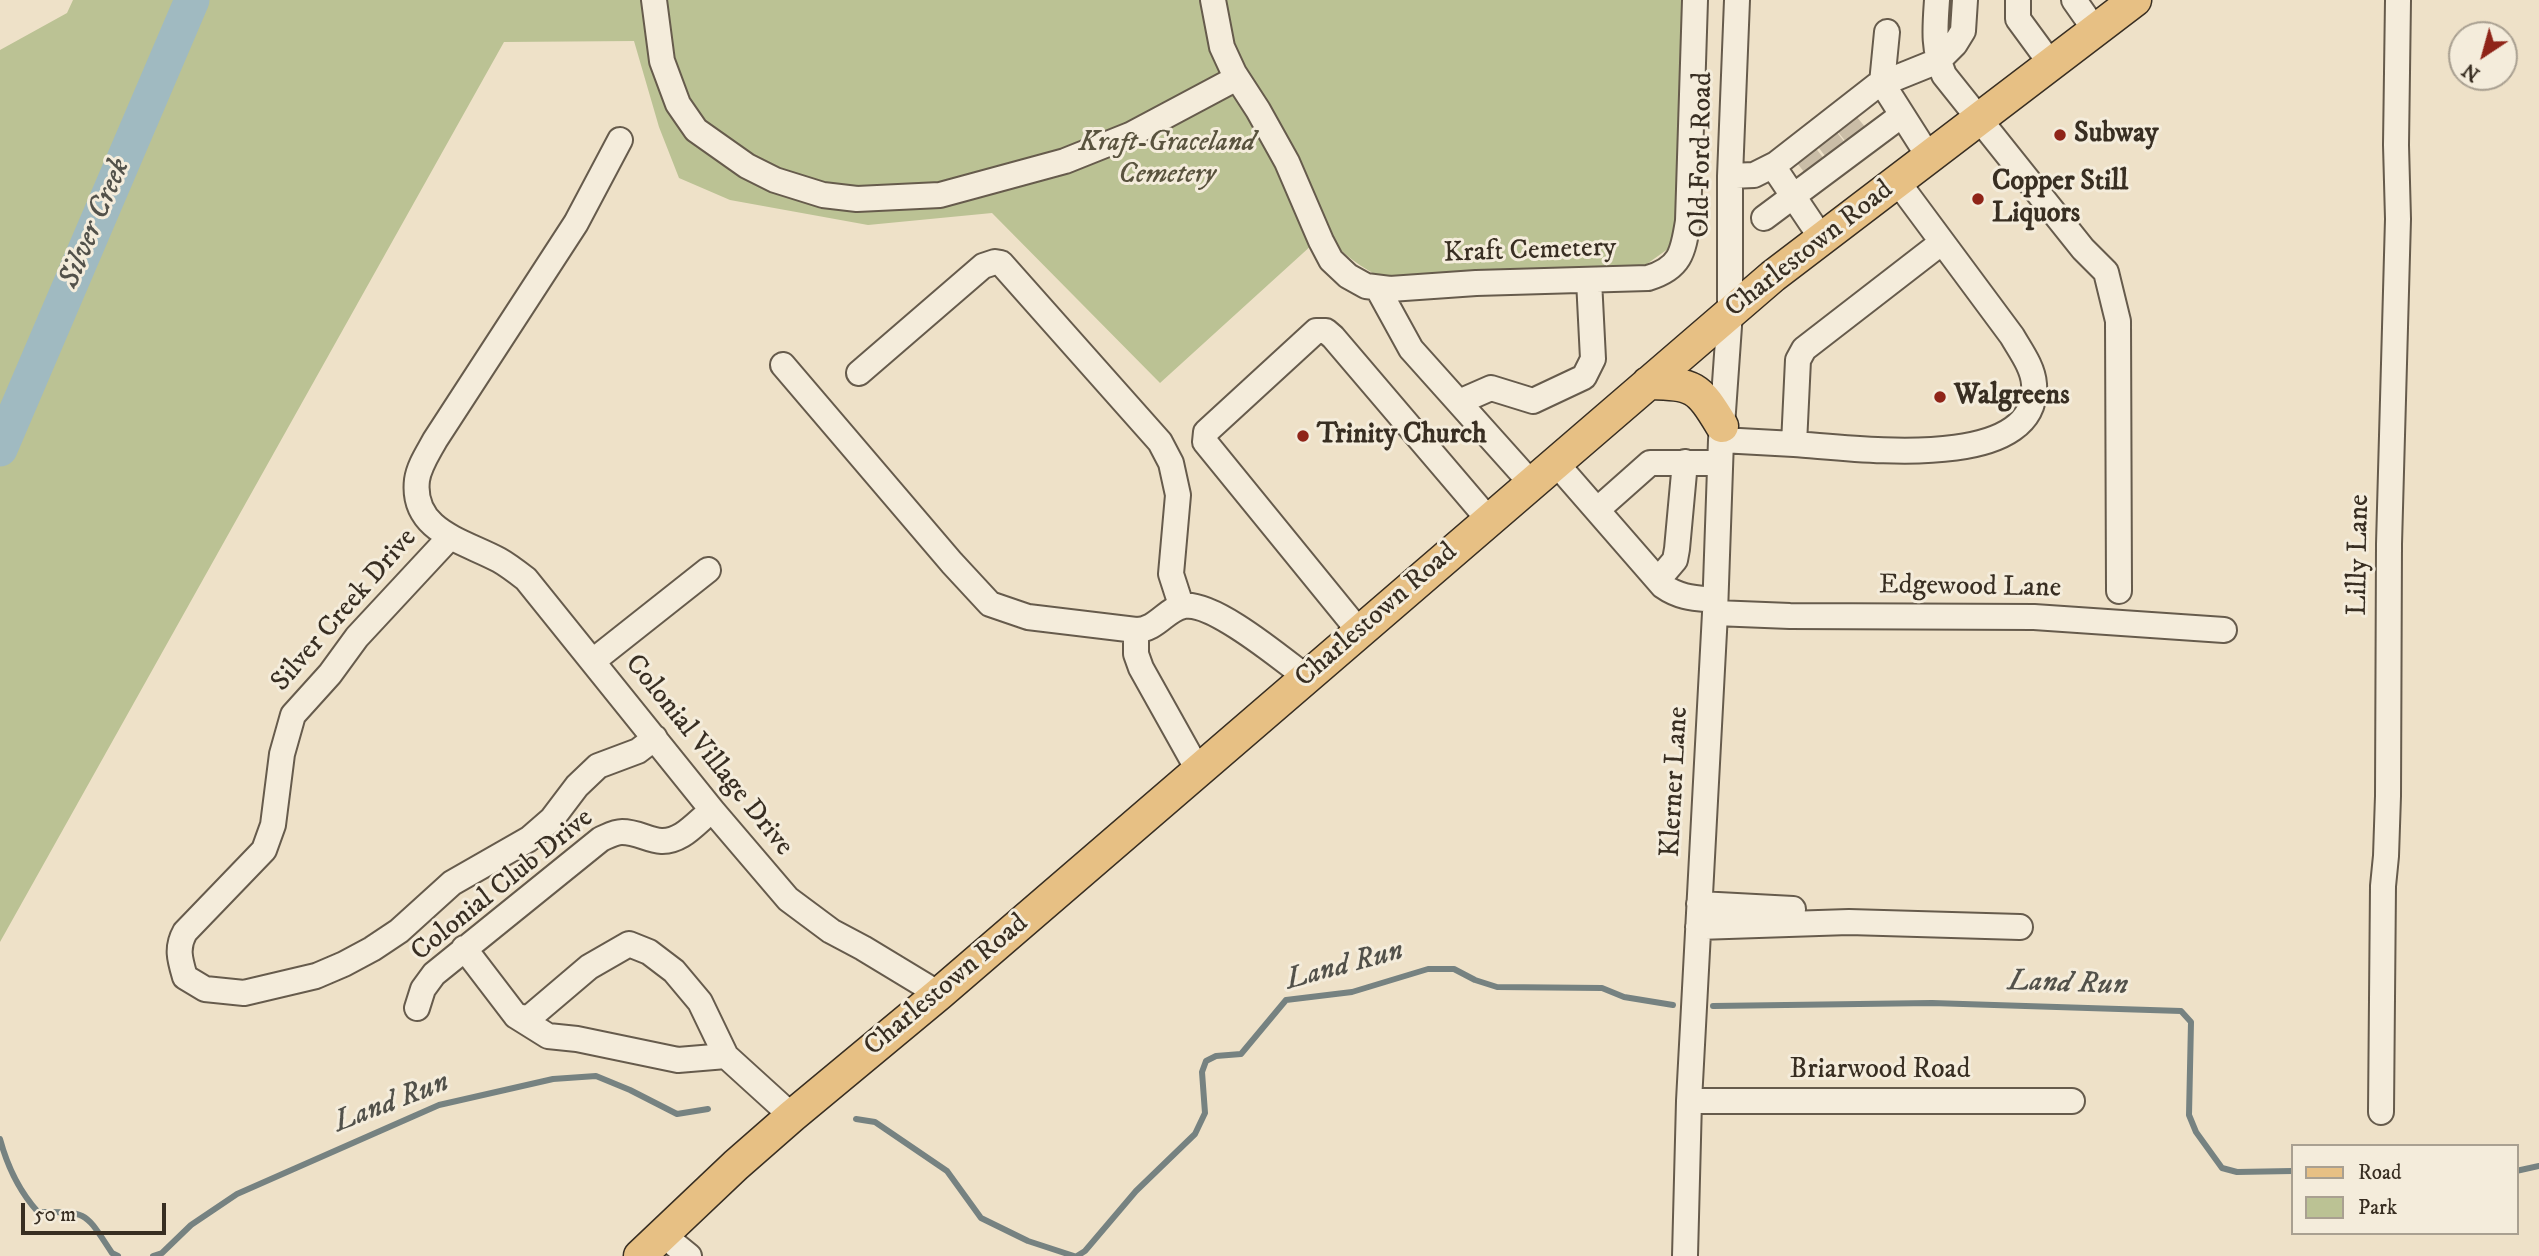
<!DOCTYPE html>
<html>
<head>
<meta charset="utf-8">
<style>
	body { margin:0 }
	#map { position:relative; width:2539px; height:1256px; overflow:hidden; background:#eee1c8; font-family:"IM FELL DW Pica",serif }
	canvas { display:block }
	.legend { position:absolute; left:2291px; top:1144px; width:228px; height:91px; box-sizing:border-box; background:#f4ecdb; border:2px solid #a9a091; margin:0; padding:9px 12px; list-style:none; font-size:21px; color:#382e22 }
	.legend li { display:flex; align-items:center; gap:14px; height:35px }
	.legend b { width:35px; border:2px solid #a9a091 }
	.north { position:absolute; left:2448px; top:21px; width:70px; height:70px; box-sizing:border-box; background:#f4ecdb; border:2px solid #a9a091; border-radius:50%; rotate:216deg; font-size:19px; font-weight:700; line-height:28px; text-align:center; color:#382e22 }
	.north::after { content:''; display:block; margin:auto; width:24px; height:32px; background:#8f2418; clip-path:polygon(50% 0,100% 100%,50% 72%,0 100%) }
	.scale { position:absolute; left:21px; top:1203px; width:145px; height:32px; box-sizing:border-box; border:4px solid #382e22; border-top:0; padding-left:9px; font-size:21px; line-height:24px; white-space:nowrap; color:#382e22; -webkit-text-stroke:5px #f4ecdb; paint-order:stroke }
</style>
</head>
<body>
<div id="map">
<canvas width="2539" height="1256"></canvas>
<ul class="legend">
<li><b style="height:9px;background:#e7c084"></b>Road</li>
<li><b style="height:19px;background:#bbc294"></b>Park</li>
</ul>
<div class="north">N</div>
<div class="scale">50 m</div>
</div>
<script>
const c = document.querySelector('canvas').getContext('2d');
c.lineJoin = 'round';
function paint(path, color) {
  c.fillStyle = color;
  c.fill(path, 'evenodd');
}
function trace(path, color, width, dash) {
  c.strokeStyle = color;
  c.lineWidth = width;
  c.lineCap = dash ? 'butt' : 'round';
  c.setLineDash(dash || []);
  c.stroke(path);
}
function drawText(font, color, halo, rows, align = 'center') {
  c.font = font + ' "IM FELL DW Pica",serif';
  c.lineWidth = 6;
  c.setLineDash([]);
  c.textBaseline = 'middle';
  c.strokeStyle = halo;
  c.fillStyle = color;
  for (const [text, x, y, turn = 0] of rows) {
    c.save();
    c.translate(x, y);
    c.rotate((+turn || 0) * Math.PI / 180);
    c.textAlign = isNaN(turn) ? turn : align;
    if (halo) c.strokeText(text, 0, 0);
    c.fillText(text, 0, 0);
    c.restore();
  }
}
paint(new Path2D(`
	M73,0h1616l-7,232 -10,14 -35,25 -251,9c-25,-12 -43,-26 -62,-46l-164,149 -168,-170 -124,12 -138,-25 -51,-22 -20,-51 -25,-86 -130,1 -504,900v-892l67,-37z`), '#bbc294');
trace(new Path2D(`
	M1713,1006l219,-3 249,8 10,11 -2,93 7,17 26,36 15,4 55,-1
	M856,1119l19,3 72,49 34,47 47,23 46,15
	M0,1139c7,26 20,53 38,73 51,0 46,-1 74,41l6,3
	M2516,1171l23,-5
	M153,1256l9,-3 29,-28 46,-31 202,-89 114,-26 43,-3 34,14 47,24 31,-5
	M1077,1256l8,-5 51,-60 59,-57 10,-21 -3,-41 4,-11 10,-5 25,-2 45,-54 66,-8 76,-23h26l21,11 22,7 105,1 22,9 49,8`), '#768281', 6);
trace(new Path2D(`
	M0,449l192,-449`), '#a0bac1', 35);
trace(new Path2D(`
	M1847,124l14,17
	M1827,139l14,18
	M1806,155l14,18`), '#cabda7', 24, [24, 12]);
const minor = new Path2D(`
	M654,0l8,61 16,43 18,26 51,36 28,14 48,15 34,4 83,-4 125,-34 65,-26 107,-57
	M1213,0l9,47 12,26 24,37 29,52 34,79 10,19 17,16 18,10 24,3 86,-6 172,-5c33,-10 35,-26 40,-57l7,-221
	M1937,0c-2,29 -4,48 7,75l139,174 23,23 12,49 1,270
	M2018,0v19l33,45
	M2074,0l21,30
	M1887,32l-5,51 47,74
	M620,140l-44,83 -141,217c-7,13 -16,26 -18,40 -6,51 47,61 82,80 9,5 18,12 27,19l186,231 76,89 43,32 32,17 76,46
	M1773,166l49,73
	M1730,176l24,-1 22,-11 100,-78 62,-25 17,-17 8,-13 2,-31
	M1897,181l115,155c8,14 21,31 22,48 6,92 -186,63 -240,60l4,-84 6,-11 137,-106
	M1764,218l138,-103
	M1378,289l33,60 120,134
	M783,365l169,198 38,41 38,13 108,13c21,0 31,-22 48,-24 29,-5 98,53 122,71
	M859,373l124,-107 12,-4 6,1 159,179 11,21 7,32 -7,79 10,31
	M1459,402l32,-14 42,13 51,-24 9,-18 -4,-79
	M1721,440l73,4
	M1555,462l108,124c17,12 32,12 52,14
	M1597,510l53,-47h70
	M450,537l-93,100 -27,37 -37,41 -11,39 -9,71 -9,25 -79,82c-9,16 -5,28 0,45l20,12 39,4 72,-17 28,-12 28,-15 27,-18 53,-48 77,-44 23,-20 25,-33 21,-20 40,-15 17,-13
	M1658,580l17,-20 2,-11 8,-87
	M1715,613l75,3 244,1 190,13
	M1136,630v24l5,14 57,102
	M1359,631l-154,-189 1,-10 110,-101h10l7,6 156,183
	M593,661l115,-91
	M1699,904l94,5
	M1698,927l151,-5 171,5
	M464,948l52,68 13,2 60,-51 40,-23 20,8 25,19 26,31 26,54 66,60
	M417,1008l6,-19 11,-15 167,-135c7,-3 14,-7 21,-7 23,0 35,18 60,3 10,-6 20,-17 30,-25
	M516,1016l32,20 29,3 101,21 48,-4
	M1689,1101h383
	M2381,1112l2,-226 3,-30 2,-60 1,-252 9,-325 -2,-74 2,-145
	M662,1234l27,22
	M1685,1256l4,-155 26,-488 6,-173 9,-128v-136l7,-176`);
const major = new Path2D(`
	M1648,383c46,1 50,3 74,43
	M640,1256l96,-91 56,-49 147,-122 834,-718 362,-276`);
trace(minor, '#665b4c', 28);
trace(major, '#382e22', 35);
trace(minor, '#f4ecdb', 24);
trace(major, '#e7c084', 32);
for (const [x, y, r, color] of [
	[2060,135,7,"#8f2418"],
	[1978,199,7,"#8f2418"],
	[1940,397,7,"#8f2418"],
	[1303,436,7,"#8f2418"]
]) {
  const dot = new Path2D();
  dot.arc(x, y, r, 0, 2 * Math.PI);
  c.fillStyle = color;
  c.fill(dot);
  trace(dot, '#f4ecdb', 2.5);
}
drawText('bold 28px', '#382e22', '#f4ecdb', [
	["Subway",2074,135],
	["Copper Still",1992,183],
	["Liquors",1992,215],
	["Walgreens",1954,397],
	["Trinity Church",1317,436]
], 'left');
drawText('italic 28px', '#59533e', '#f4ecdb', [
	["Kraft-Graceland",1167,144],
	["Cemetery",1167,176]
]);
drawText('28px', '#382e22', '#f4ecdb', [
	["Old Ford Road",1703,155,-89],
	["Charlestown Road",1810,250,-38],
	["Kraft Cemetery",1530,252,-2],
	["Lilly Lane",2360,555,-89],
	["Edgewood Lane",1970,588,1],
	["Silver Creek Drive",345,611,-49],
	["Charlestown Road",1377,616,-41],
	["Colonial Village Drive",708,756,51],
	["Klerner Lane",1676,782,-87],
	["Colonial Club Drive",503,886,-39],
	["Charlestown Road",947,986,-40],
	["Briarwood Road",1880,1071]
]);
drawText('italic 30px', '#52514a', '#f4ecdb', [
	["Silver Creek",96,224,-67],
	["Land Run",1345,967,-15],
	["Land Run",2068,985,2],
	["Land Run",392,1104,-21]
]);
</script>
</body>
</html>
